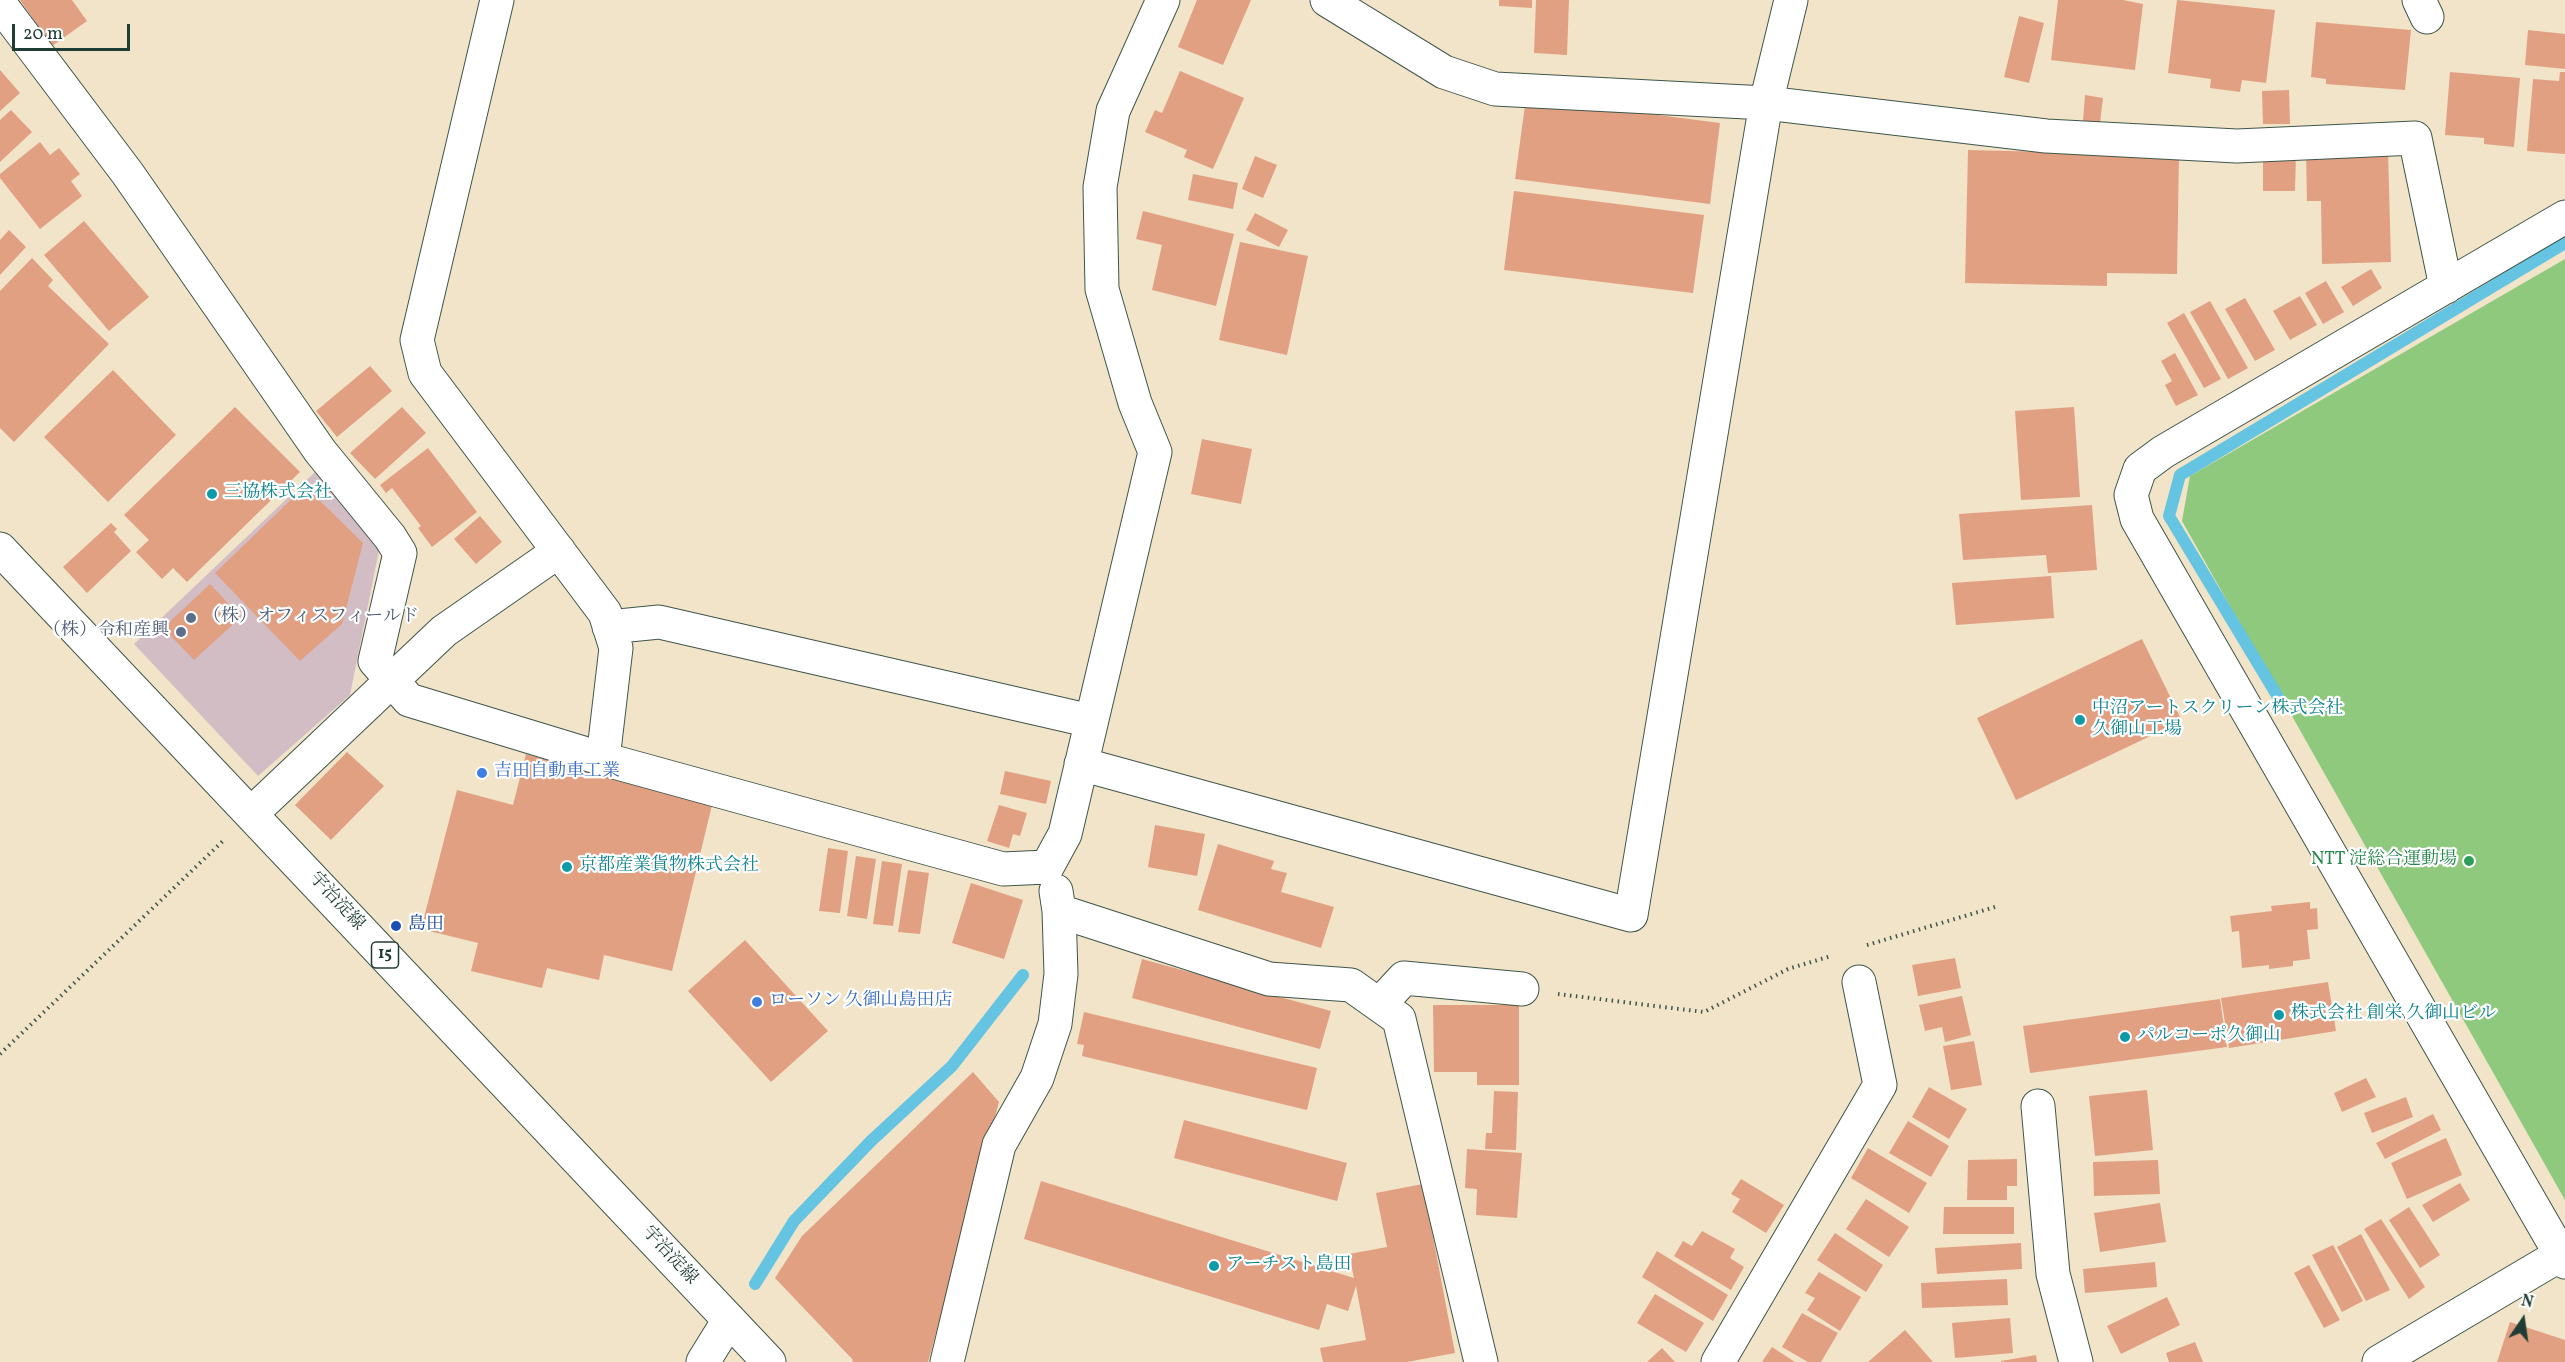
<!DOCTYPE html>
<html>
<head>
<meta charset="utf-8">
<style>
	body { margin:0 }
	#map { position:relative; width:2565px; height:1362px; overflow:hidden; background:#f1e4c8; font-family:Vollkorn,serif }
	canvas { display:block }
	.north { position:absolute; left:2493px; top:1290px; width:60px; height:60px; -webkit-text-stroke:4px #fff; paint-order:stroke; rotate:13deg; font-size:16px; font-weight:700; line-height:24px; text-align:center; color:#1f3d34 }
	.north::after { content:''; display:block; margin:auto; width:21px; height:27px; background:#1f3d34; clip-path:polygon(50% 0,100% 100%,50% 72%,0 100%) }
	.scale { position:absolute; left:12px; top:24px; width:118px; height:27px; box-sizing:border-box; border:3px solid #1f3d34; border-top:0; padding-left:8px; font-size:18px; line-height:21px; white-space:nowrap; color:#1f3d34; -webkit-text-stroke:4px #fff; paint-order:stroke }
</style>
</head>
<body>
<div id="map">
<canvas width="2565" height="1362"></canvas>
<div class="north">N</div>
<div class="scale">20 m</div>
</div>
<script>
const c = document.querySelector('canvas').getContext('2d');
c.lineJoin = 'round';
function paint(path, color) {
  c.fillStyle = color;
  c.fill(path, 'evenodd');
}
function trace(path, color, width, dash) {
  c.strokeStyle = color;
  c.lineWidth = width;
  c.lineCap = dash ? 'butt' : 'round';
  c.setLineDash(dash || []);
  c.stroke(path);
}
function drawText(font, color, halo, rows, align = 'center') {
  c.font = font + ' Vollkorn,"Noto Serif JP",serif';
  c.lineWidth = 4.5;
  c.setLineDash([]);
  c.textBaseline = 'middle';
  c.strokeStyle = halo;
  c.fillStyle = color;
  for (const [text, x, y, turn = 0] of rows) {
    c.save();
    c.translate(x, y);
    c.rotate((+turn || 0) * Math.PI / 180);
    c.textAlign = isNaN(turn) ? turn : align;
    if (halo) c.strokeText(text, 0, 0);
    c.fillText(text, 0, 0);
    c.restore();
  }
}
paint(new Path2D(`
	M315,472l65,73 -30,150 -92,81 -124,-132z`), '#d2bdc5');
paint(new Path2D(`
	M2565,259v941l-383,-679 8,-45z`), '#8fc97d');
trace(new Path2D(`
	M2284,707l-115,-191 11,-41 385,-232
	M755,1284l39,-63 77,-80 81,-75 71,-91`), '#64c4e2', 12);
paint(new Path2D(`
	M20,0h52l15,21 -35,25z
	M1197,0h54l-28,65 -45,-18z
	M1499,0h33v8l-33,-2z
	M1536,0h33l-2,55 -33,-2z
	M2058,0h65l20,4 -8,66 -84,-10z
	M2177,0l98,10 -9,73 -24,-3 -2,12 -30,-4 1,-9 -43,-6z
	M2019,16l25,7 -15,60 -25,-6z
	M2316,22l95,8 -6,60 -79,-6v-5l-15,-2z
	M2528,30l37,4v35l-40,-4z
	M0,70l20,23 -20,18z
	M1180,71l64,27 -31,71 -29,-12 3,-7 -42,-18 10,-22 7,3z
	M2450,72l70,6 -6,69 -30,-3v-6l-39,-3z
	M2560,72h5v82l-38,-3 6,-72 26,2z
	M2289,90l1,34h-27l-1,-33z
	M2085,95l18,3 -3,25 -17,-2z
	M1526,98l194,25 -10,81 -195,-25z
	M11,110l21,22 -32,30v-42z
	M40,142l10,13 9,-7 21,26 -9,7 11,15 -42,33 -40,-51v-4z
	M1968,150l211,5 -2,119 -70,-1v13l-142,-3z
	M2388,150l3,112 -69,2 -1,-63h-14l-1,-48z
	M2263,154h33l-1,37h-32z
	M1255,156l22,9 -14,33 -21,-9z
	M1193,174l45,9 -5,26 -45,-9z
	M1514,191l190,24 -11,78 -189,-23z
	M1143,211l91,23 -18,72 -64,-16 10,-45 -26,-6z
	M1255,213l33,17 -9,17 -33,-17z
	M84,221l65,76 -40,34 -65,-76z
	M9,230l17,17 -26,28v-35z
	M1240,242l68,14 -21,99 -68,-15z
	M32,258l21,22 -5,6 61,58 -95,98 -14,-14v-137z
	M2371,269l11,19 -29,18 -12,-19z
	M2326,281l18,31 -21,12 -18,-31z
	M2300,296l17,29 -27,15 -17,-29z
	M2245,298l30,52 -20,11 -30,-52z
	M2210,301l38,67 -20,11 -38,-67z
	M2184,313l37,66 -17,9 -37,-65z
	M2175,353l23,42 -22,11 -11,-21 7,-4 -11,-20z
	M370,366l22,25 -55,46 -21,-26z
	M113,370l63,65 -68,67 -64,-65z
	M235,407l65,65 -113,110 -14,-14 -11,11 -26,-27 13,-12 -25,-25z
	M402,407l24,26 -51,46 -25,-26z
	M2074,407l6,90 -59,3 -6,-89z
	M1202,439l50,10 -11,55 -50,-10z
	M428,448l49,64 -45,35 -14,-19 3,-2 -29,-38 -6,5 -6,-8z
	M305,486l58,57 -21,81 -42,37 -85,-88z
	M2092,505l5,65 -49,3 -2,-18 -83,5 -4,-46z
	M480,516l22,26 -26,22 -22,-25z
	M111,523l6,6 -3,3 17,19 -44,42 -24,-26z
	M2051,576l3,42 -98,7 -4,-42z
	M210,584l31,33 -47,43 -31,-32z
	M2142,639l40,82 -166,79 -39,-82z
	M347,752l37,34 -53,54 -36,-35z
	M526,754l186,51 -40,166 -68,-16 -5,25 -52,-12 -5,20 -71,-17 7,-28 -57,-14 36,-139 56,15z
	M1005,771l46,10 -5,23 -46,-10z
	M999,805l28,8 -7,23 -7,-2 -4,14 -22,-7z
	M1155,825l50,9 -8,42 -49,-9z
	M1218,844l56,17 -3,8 16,4 -6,19 53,15 -13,41 -123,-38z
	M828,848l20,3 -8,62 -21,-2z
	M856,856l20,3 -9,60 -20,-3z
	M882,861l20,3 -9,62 -20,-2z
	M908,870l21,3 -9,61 -22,-2z
	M971,883l52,17 -19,59 -52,-16z
	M2310,902v7l7,-1 1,21 -11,1 3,29 -17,2v5l-24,3v-4l-27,3 -3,-37 -7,1 -2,-16 42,-5 -1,-5z
	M745,940l83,91 -57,51 -83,-91z
	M1955,958l6,30 -43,8 -6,-31z
	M1142,959l189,52 -11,38 -188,-51z
	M2328,982l8,49 -107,17 -8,-50z
	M1962,996l9,39 -26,7 -3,-15 -17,4 -6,-26z
	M2220,999l7,48 -197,26 -7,-47z
	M1433,1005h86v80h-42v-13h-43z
	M1084,1012l233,56 -10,42 -225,-54 2,-11 -7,-1z
	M1974,1041l8,44 -31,5 -8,-44z
	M973,1072l26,30 -71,260h-76l1,-2 -78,-82 27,-42z
	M2366,1078l10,19 -34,15 -8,-19z
	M1929,1087l38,22 -18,30 -37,-22z
	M2147,1090l6,60 -58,6 -6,-60z
	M1494,1091l24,1 -2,58 -31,-1 1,-16h6z
	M2406,1097l7,20 -41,16 -8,-20z
	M2433,1114l8,16 -56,29 -9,-16z
	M1184,1120l163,43 -10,38 -163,-43z
	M1908,1121l41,25 -18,31 -42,-24z
	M2446,1138l16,37 -55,24 -16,-36z
	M1868,1148l59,35 -18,30 -58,-35z
	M1467,1149l55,4 -5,65 -41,-3 1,-26 -12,-1z
	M2017,1159v27h-10v14h-40l1,-40z
	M2158,1160l2,34 -66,2 -1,-34z
	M1741,1179l43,26 -18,28 -34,-21 8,-13 -9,-5z
	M1041,1181l313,97 -5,-24 38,-7 -11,-54 47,-9 32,169 -48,9h-84l-3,-14 46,-8 -10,-54 -8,25 -21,-7 -8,26 -295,-91z
	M2460,1183l10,17 -37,22 -11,-17z
	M1866,1199l43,28 -20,30 -43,-28z
	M2160,1203l6,39 -66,10 -6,-39z
	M1944,1207h70v27h-71z
	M2409,1207l31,48 -20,13 -31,-48z
	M2381,1219l44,68 -16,12 -45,-70z
	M1702,1231l33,18 -5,9 14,9 -13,23 -57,-34 9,-15 9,5z
	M1835,1233l48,32 -17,27 -49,-32z
	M2361,1234l29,56 -24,11 -29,-54z
	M2021,1243l1,26 -85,5 -2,-26z
	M2333,1245l30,56 -21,11 -30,-57z
	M1657,1251l71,44 -15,26 -71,-44z
	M2155,1262l2,25 -72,6 -2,-24z
	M2309,1265l31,55 -16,8 -30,-55z
	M1819,1272l42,25 -21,34 -33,-21 8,-12 -10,-5z
	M2007,1279l1,26 -86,3 -1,-25z
	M1655,1294l49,29 -18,29 -49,-29z
	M2167,1297l13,28 -59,29 -14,-28z
	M1802,1313l36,20 -17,29h-13l-26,-15z
	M2010,1318l3,35 -58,5 -3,-35z
	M2510,1322l55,18v22h-68z
	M1905,1330l28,32h-65z
	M2195,1342l8,20h-34l-3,-9z
	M1772,1347l23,15h-33z
	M1662,1348l13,14h-28z
	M2036,1355l1,7h-36v-1z`), '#e2a083');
const minor = new Path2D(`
	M497,0l-80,340 8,33 180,240 11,35 -13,111
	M1327,0l117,72 51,17 271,14 280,33 191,10 178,-8 31,149
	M2419,0l8,17
	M0,4l128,170 192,277 70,86 10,16 -25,108 34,39 194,59 400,110 44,-2
	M2565,217l-402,235 -23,17 -9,26 6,24 428,743
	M609,627l50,-5 432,99
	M1081,764l550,151 135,-812 25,-103
	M252,813l192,-182 115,-80
	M1047,867l18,-33 90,-382 -20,-49 -33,-114 -2,-102 13,-76 50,-111
	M1059,911l210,68 82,6 48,34 82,343
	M1379,1005l25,-27 118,11
	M2038,1106l15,168 23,88
	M703,1362l26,-42
	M947,1362l52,-217 38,-67 18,-54 6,-50 -2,-63 -3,-20
	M1718,1362l162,-277 -21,-103
	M2379,1362l181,-107`);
const major = new Path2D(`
	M0,549l769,813`);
trace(minor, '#3e564a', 35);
trace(major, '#3e564a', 35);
trace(new Path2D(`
	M1867,945l128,-38
	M1558,994l146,18 84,-43 43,-13
	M0,1054l225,-215`), '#3e564a', 4, [1.5, 4.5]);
trace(minor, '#fff', 33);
trace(major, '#fff', 33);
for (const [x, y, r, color] of [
	[212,494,6,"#0f9aa8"],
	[191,618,6,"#5c6f8a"],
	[181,632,6,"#5c6f8a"],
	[2080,720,6,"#0f9aa8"],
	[482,773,6,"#3f7fe0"],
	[2469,861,6,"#2e9e5b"],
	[567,867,6,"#0f9aa8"],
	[396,926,6,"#1a4fb4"],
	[757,1002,6,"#3f7fe0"],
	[2279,1015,6,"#0f9aa8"],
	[2125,1037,6,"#0f9aa8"],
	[1214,1266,6,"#0f9aa8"]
]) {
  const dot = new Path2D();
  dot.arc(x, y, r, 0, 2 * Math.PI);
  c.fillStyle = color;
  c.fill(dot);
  trace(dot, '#fff', 2);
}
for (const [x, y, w] of [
	[385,955,27]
]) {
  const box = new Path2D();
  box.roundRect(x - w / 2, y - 13, w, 26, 4.5);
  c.fillStyle = '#fff';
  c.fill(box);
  trace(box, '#1f3d34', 1.5);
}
drawText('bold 16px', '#1f3d34', null, [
	["15",385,955]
]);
drawText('18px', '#0d838f', '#fff', [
	["三協株式会社",224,494],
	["中沼アートスクリーン株式会社",2092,710],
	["久御山工場",2092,731],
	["京都産業貨物株式会社",579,867],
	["株式会社 創栄 久御山ビル",2291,1015],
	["パルコーポ久御山",2137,1037],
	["アーチスト島田",1226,1266]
], 'left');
drawText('18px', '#4e5e75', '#fff', [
	["（株）オフィスフィールド",203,618],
	["（株）令和産興",169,632,"right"]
], 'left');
drawText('18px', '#366cbe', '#fff', [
	["吉田自動車工業",494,773],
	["ローソン 久御山島田店",769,1002]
], 'left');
drawText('18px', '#27864d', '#fff', [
	["NTT 淀総合運動場",2457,861]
], 'right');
drawText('18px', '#1f3d34', '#fff', [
	["宇治淀線",336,902,47],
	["宇治淀線",669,1256,47]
]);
drawText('18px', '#164399', '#fff', [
	["島田",408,926]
], 'left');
</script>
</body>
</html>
